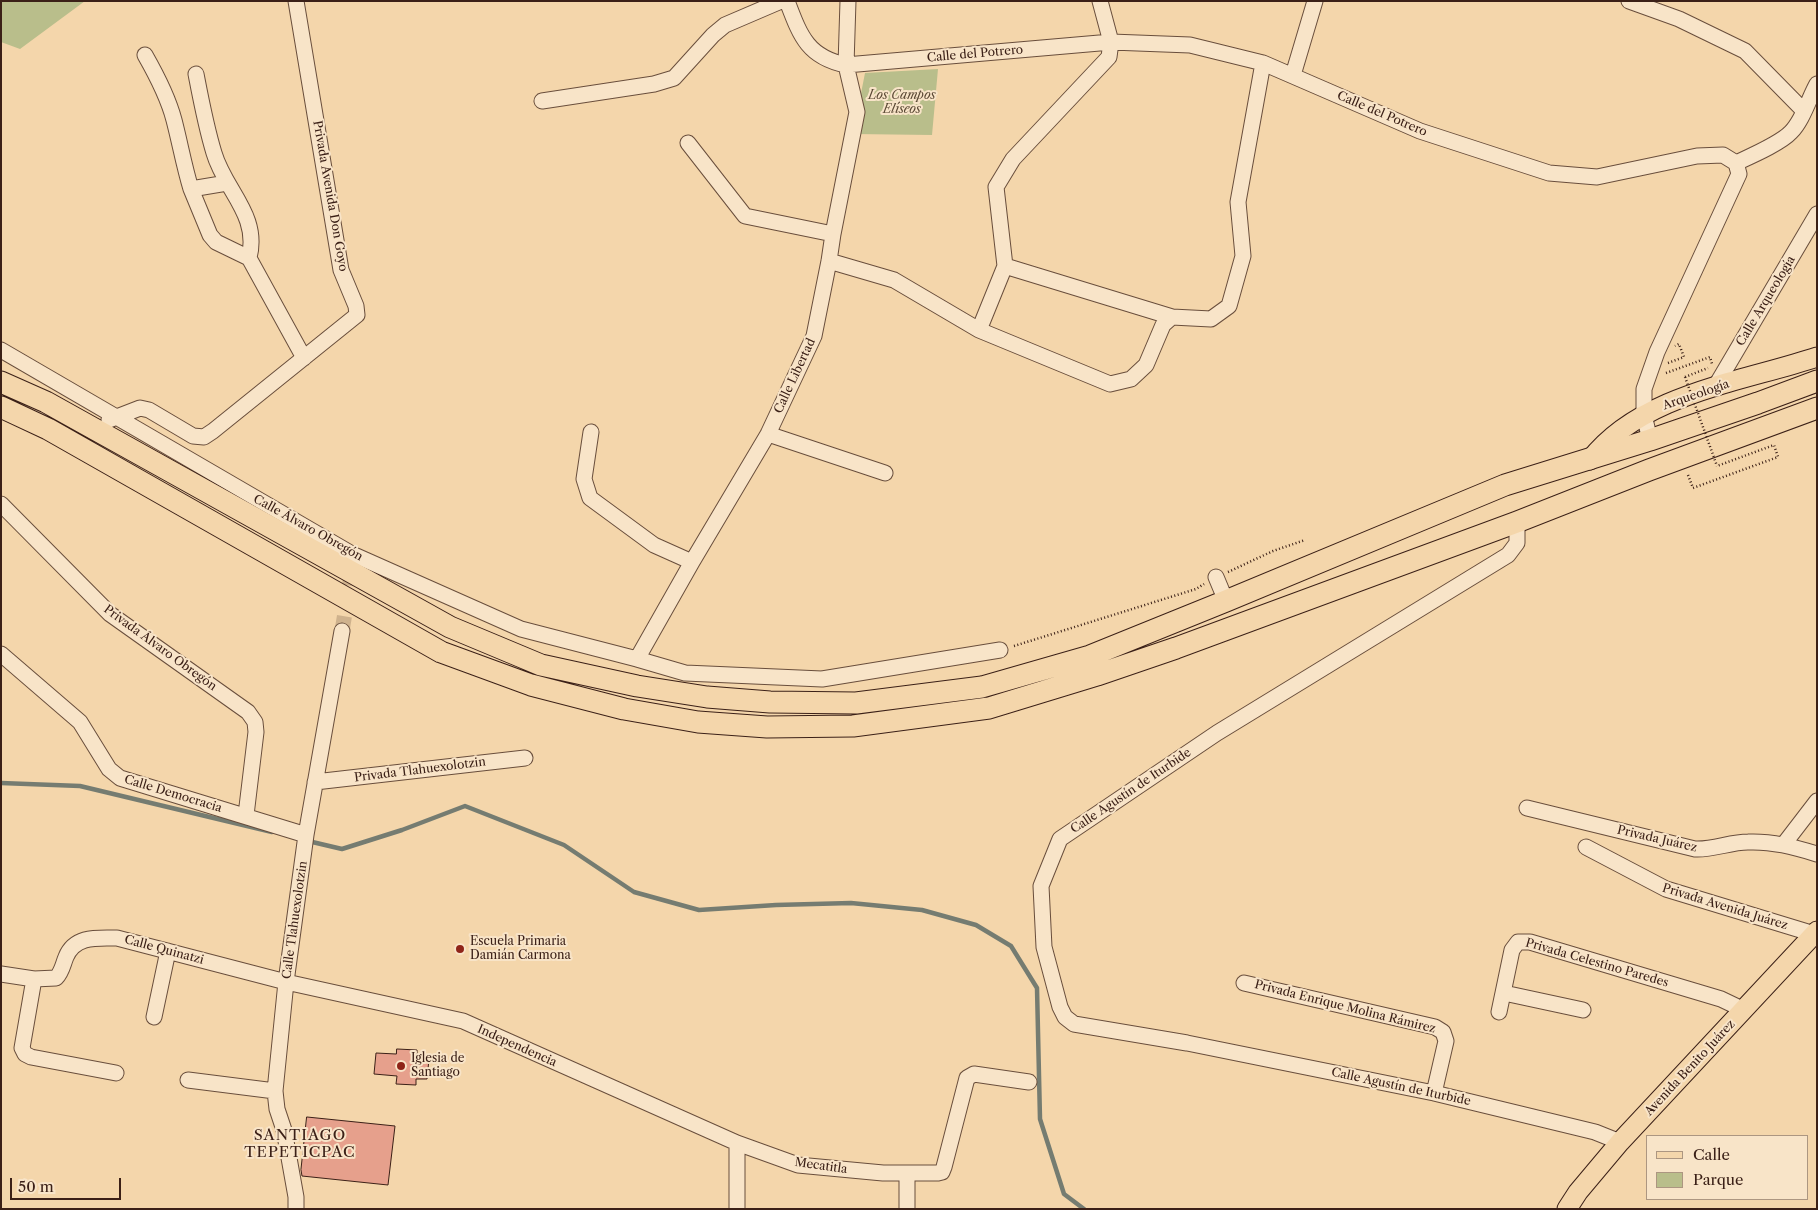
<!DOCTYPE html>
<html>
<head>
<meta charset="utf-8">
<style>
  body { margin:0 }
  #map { position:relative; width:1818px; height:1210px; overflow:hidden; background:#f4d6ab; font-family:"Libre Caslon Text",serif }
  canvas { display:block }
  .frame { position:absolute; inset:0; border:2px solid #3b2017; pointer-events:none }
  .legend { position:absolute; left:1646px; top:1135px; width:162px; height:65px; box-sizing:border-box; background:#f8e4c8; border:1px solid #ac9681; margin:0; padding:6px 9px; list-style:none; font-size:15px; color:#3b2017 }
  .legend li { display:flex; align-items:center; gap:10px; height:25px }
  .legend b { width:25px; border:1px solid #ac9681 }
  .scale { position:absolute; left:10px; top:1178px; width:111px; height:22px; box-sizing:border-box; border:2px solid #3b2017; border-top:0; padding-left:6px; font-size:15px; line-height:18px; white-space:nowrap; color:#3b2017; -webkit-text-stroke:4px #f8e4c8; paint-order:stroke }
</style>
</head>
<body>
<div id="map">
<canvas width="1818" height="1210"></canvas>
<div class="frame"></div>
<ul class="legend">
<li><b style="height:6px;background:#f4d6ab"></b>Calle</li>
<li><b style="height:14px;background:#b9be8b"></b>Parque</li>
</ul>
<div class="scale">50 m</div>
</div>
<script>
const ctx = document.querySelector('canvas').getContext('2d');
ctx.lineJoin = 'round';
function fill(path, color) { ctx.fillStyle = color; ctx.fill(path, 'evenodd'); }
function trace(path, color, width, dash) { ctx.strokeStyle = color; ctx.lineWidth = width; ctx.lineCap = dash ? 'butt' : 'round'; ctx.setLineDash(dash || []); ctx.stroke(path); }
function label(font, color, halo, rows, align = 'center') {
  ctx.font = font + ' "Libre Caslon Text",serif'; ctx.lineWidth = 4; ctx.setLineDash([]); ctx.textBaseline = 'middle'; ctx.strokeStyle = halo; ctx.fillStyle = color; for (const [text, x, y, turn = 0] of rows) {
    ctx.save(); ctx.translate(x, y); ctx.rotate((+turn || 0) * Math.PI / 180); ctx.textAlign = isNaN(turn) ? turn : align; if (halo) ctx.strokeText(text, 0, 0); ctx.fillText(text, 0, 0); ctx.restore();
  }
}
fill(new Path2D(`
  M1 1H85L20 49 1 42Z
  M938 69 932 135 853 134 865 73Z`), '#b9be8b');
trace(new Path2D(`
  M1 783 80 786 272 832
  M308 841 342 849 402 830 465 806 564 845 634 892 699 910 776 905 851 903 922 910 976 925 1011 946 1037 988 1040 1119 1064 1194 1084 1209`), '#757c71', 4.5);
const building = new Path2D(`
  M397 1049 417 1050V1058L429 1059 427 1079H416V1085L396 1084 397 1076 374 1074 376 1053 396 1054Z
  M307 1117 395 1126 388 1185 302 1176 301 1170Z`);
fill(building, '#e6a08c');
trace(building, '#3b2017', 1);
trace(new Path2D(`
  M342 631 353 564`), '#cfb28d', 15, [15, 8]);
const minor = new Path2D(`
  M787 1C800 35 807 57 846 65L1111 42 1190 45 1263 63 1420 131 1549 173 1597 177 1697 156 1723 155 1736 163 1739 174 1657 352 1644 389V415L1650 440
  M1629 1 1679 19 1745 51 1804 111
  M145 55C157 76 168 97 174 120 180 143 184 166 191 189L227 183
  M196 74C201 100 206 127 214 153 225 191 260 215 249 258L304 358
  M1293 75 1315 1
  M542 101 654 84 674 78 713 35 725 25 781 1
  M688 143 745 216 833 234
  M1736 163C1751 156 1781 143 1791 132 1803 120 1809 98 1817 84
  M191 189 210 235 216 242 249 258
  M829 261 894 280 979 330 1110 384 1131 379 1146 365 1163 325 1172 317 1211 319 1229 306 1243 256 1238 202 1263 63
  M1005 266 1172 317
  M979 330 1005 266 996 187 1013 159 1109 57 1111 42 1100 1
  M1 350 352 554 521 629 637 659 685 673 822 679 1000 650
  M1715 387 1817 214
  M109 420 140 408 149 410 193 436 204 437 213 431 357 315 356 306 341 270 296 1
  M591 432 584 479 590 498 654 545 692 562
  M768 434 885 473
  M1 504 110 614 248 712 255 722 256 732 246 815
  M1517 522V543L1508 555 1217 733 1060 839 1041 886 1044 947 1060 1007 1065 1017 1074 1024 1187 1043 1434 1093 1595 1132 1620 1142
  M1216 577 1226 601
  M1 654 80 722 109 769 120 778 306 835
  M637 659 692 562 768 434 814 336 829 261 833 234 857 112 846 65 848 1
  M315 782 525 758
  M1527 808 1695 849C1713 850 1730 842 1748 842 1772 841 1794 847 1817 854
  M1784 844 1817 801
  M1586 847 1666 889 1814 934
  M1 974 34 979 56 978C62 972 63 964 66 957 75 935 98 938 117 938L286 982 463 1021 737 1143 798 1165 883 1173H938L942 1172 944 1167 967 1078 974 1074 1029 1082
  M34 979 22 1048 25 1054 31 1057 116 1073
  M1244 983 1435 1027 1443 1032 1446 1041 1434 1093
  M1504 993 1583 1010
  M1499 1012 1512 950 1518 942H1530L1721 999 1744 1010
  M154 1017 168 951
  M188 1080 275 1091
  M907 1173V1209
  M296 1209V1197L284 1130 277 1109 275 1091 286 982 306 835 342 631
  M737 1209V1143`);
const major = new Path2D(`
  M1590 460C1641 394 1742 382 1817 357
  M1567 1209 1578 1192 1620 1142 1817 931`);
const highway = new Path2D(`
  M1 382 46 402 450 627 541 665 637 686 707 697 770 702 856 703 982 687 1090 656 1226 601 1505 485 1650 440 1758 403 1817 381
  M1 407 48 429 441 652 531 685 624 709 698 722 767 727 853 726 989 708 1097 675 1176 648 1517 522 1649 470 1817 408`);
trace(minor, '#694e3c', 17);
trace(major, '#3b2017', 21);
trace(highway, '#3b2017', 23);
trace(new Path2D(`
  M1668 363 1684 357 1679 344 1675 346
  M1666 373 1710 357 1712 364
  M1685 377 1708 368
  M1688 475 1693 488 1778 457 1774 445 1717 466
  M1228 572 1273 551 1305 540
  M1014 646 1196 589 1204 584`), '#3b2017', 2.5, [1, 2.5]);
trace(minor, '#f8e4c8', 15);
trace(major, '#f4d6ab', 19);
trace(highway, '#f4d6ab', 21);
trace(new Path2D(`
  M1685 377 1717 466`), '#3b2017', 2.5, [1, 2.5]);
for (const [x, y, r, color] of [
  [460,949,5,"#8f2418"],
  [401,1066,5,"#8f2418"]
]) { const dot = new Path2D(); dot.arc(x, y, r, 0, 2 * Math.PI); ctx.fillStyle = color; ctx.fill(dot); trace(dot, '#f8e4c8', 2); }
label('12px', '#3b2017', '#f8e4c8', [
  ["Calle del Potrero",975,54,-5],
  ["Calle del Potrero",1382,114,23],
  ["Privada Avenida Don Goyo",330,196,80],
  ["Calle Arqueología",1766,301,-59],
  ["Calle Libertad",795,376,-65],
  ["Arqueología",1696,395,-19],
  ["Calle Álvaro Obregón",308,528,29],
  ["Privada Álvaro Obregón",160,648,36],
  ["Privada Tlahuexolotzin",420,770,-7],
  ["Calle Agustín de Iturbide",1131,791,-34],
  ["Calle Democracia",173,794,17],
  ["Privada Juárez",1657,839,13],
  ["Privada Avenida Juárez",1725,907,17],
  ["Calle Tlahuexolotzin",295,920,-82],
  ["Calle Quinatzi",164,950,15],
  ["Privada Celestino Paredes",1597,963,16],
  ["Privada Enrique Molina Rámirez",1345,1007,14],
  ["Independencia",517,1046,24],
  ["Avenida Benito Juárez",1690,1068,-47],
  ["Calle Agustín de Iturbide",1401,1087,12],
  ["Mecatitla",821,1166,8]
]);
label('italic 12px', '#5a4834', '#f8e4c8', [
  ["Los Campos",902,96],
  ["Elíseos",902,110]
]);
label('12px', '#3b2017', '#f8e4c8', [
  ["Escuela Primaria",470,942],
  ["Damián Carmona",470,956],
  ["Iglesia de",411,1059],
  ["Santiago",411,1073]
], 'left');
ctx.letterSpacing = '1px';
label('15px', '#3b2017', '#f8e4c8', [
  ["SANTIAGO",300,1136],
  ["TEPETICPAC",300,1153]
]);
ctx.letterSpacing = '0px';
</script>
</body>
</html>
